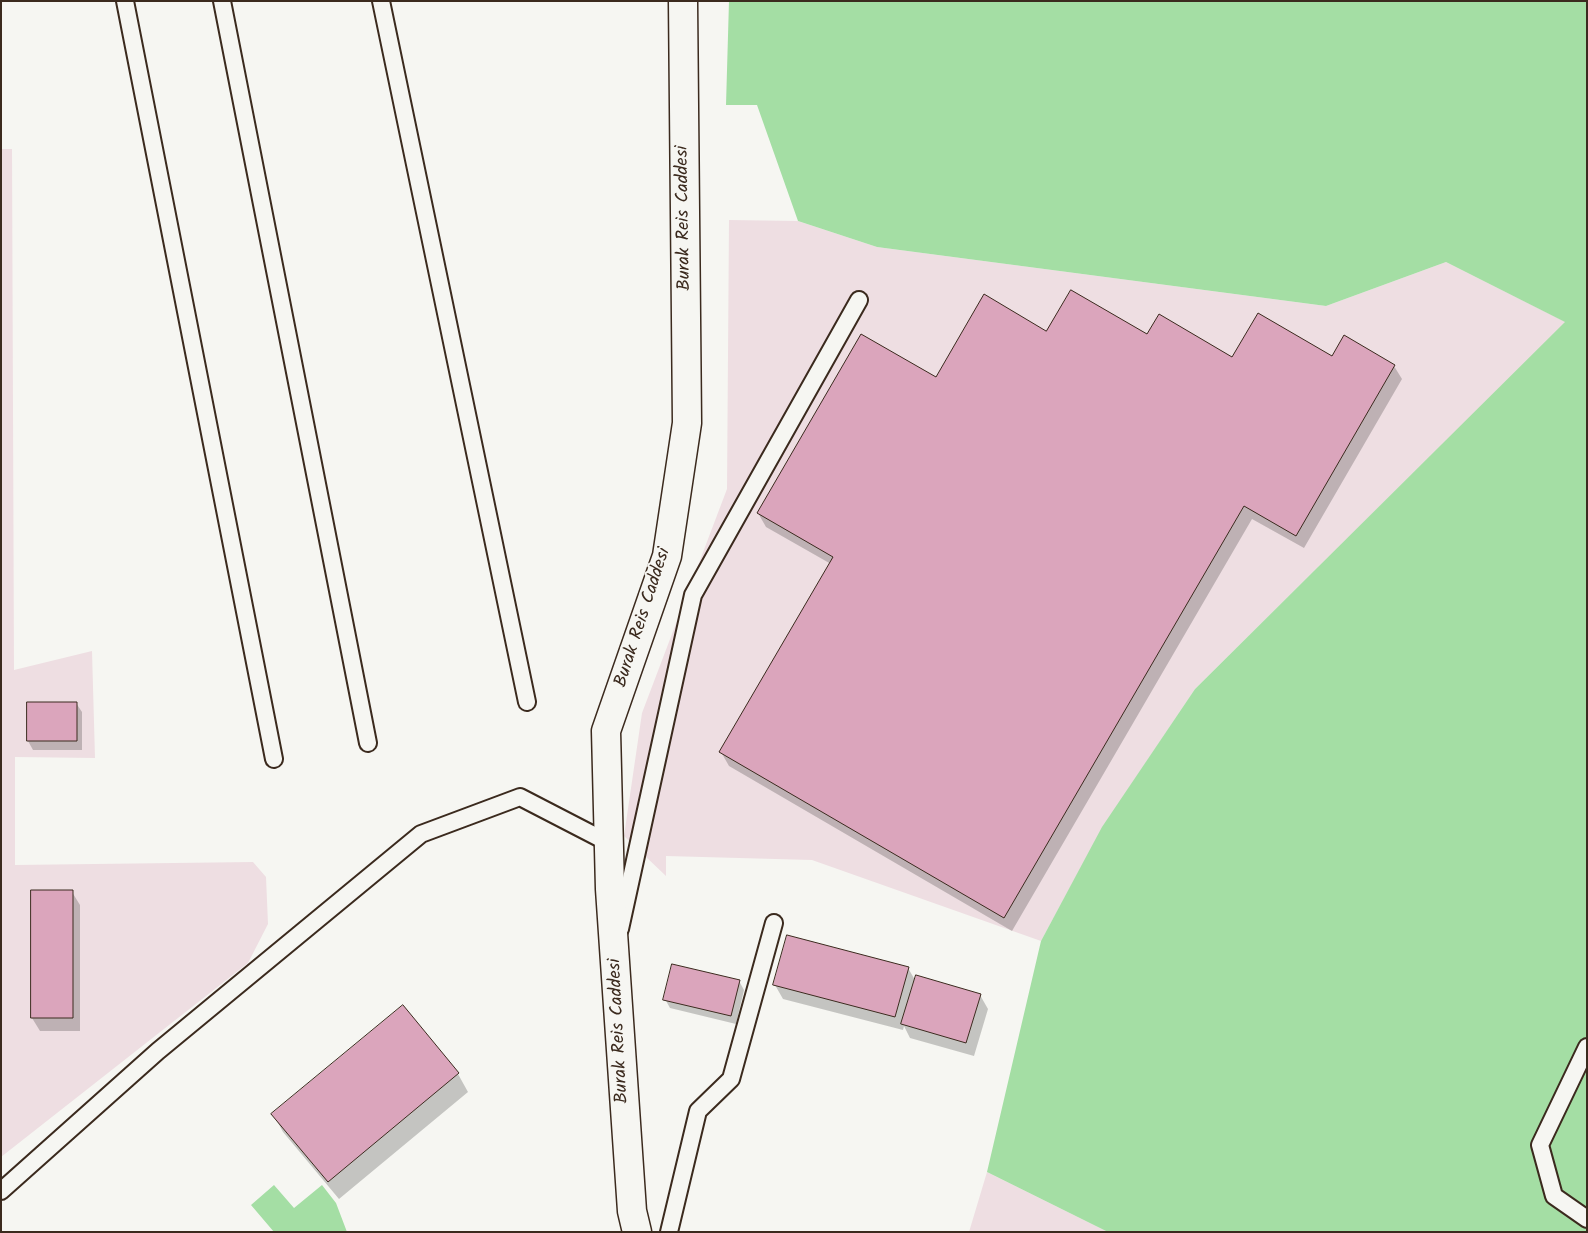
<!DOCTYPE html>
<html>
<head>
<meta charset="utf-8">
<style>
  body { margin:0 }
  #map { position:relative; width:1588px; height:1233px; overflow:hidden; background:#f6f6f2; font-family:Kalam,sans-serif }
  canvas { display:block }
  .frame { position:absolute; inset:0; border:2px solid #3b2a1e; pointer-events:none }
</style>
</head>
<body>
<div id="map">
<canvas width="1588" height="1233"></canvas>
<div class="frame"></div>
</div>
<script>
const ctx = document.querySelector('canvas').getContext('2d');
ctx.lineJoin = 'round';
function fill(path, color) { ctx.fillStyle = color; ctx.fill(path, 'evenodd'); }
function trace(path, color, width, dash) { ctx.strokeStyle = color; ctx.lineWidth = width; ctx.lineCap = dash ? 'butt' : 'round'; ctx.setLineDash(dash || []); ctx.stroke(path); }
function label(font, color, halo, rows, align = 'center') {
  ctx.font = font + ' Kalam,sans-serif'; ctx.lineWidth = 4; ctx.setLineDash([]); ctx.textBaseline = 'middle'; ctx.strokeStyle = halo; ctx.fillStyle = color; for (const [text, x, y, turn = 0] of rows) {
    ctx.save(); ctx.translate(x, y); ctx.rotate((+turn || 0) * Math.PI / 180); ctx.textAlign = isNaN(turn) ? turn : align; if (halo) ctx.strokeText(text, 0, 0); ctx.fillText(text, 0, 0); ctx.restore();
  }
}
fill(new Path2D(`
  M1 149H12L14 670 92 651 95 758 15 757V865L253 862 266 877 268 924 248 963 1 1157Z
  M729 220 798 221 877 247 1326 306 1446 262 1566 322 1195 689 1103 827 1041 941 812 860 666 856V876L624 836 642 713 727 489Z
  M987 1172 1108 1232H969Z`), '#eedee2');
fill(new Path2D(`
  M729 1H1587V1232H1108L987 1172 1041 941 1102 827 1195 689 1565 322 1446 262 1326 306 877 247 798 221 757 105H726Z
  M274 1185 294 1208 322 1185 336 1203 347 1232H274L251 1205Z`), '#a4dea4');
fill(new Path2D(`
  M1047 332 1148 335 1233 358H1332L1394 366 1402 379 1304 548 1252 519 1012 931 729 766 721 752 831 564 766 527 758 513 937 379Z
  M76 703 82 712V750H33L28 741Z
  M72 892 80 905V1031H40L32 1018Z
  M908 968 915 980 980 995 988 1009 974 1056 910 1038 904 1026 903 1030 783 999 775 985Z
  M739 981 744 990 736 1024 670 1008 665 999Z
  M458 1074 468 1092 339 1199 283 1132 273 1114Z`), '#0003');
const building = new Path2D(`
  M1071 290 1147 334 1159 314 1232 357 1258 313 1332 356 1344 335 1395 365 1296 536 1244 506 1004 918 719 752 833 557 757 513 861 334 936 377 984 294 1046 331Z
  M27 702H77V741H27Z
  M31 890H73V1018H31Z
  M787 935 909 967 895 1017 773 985Z
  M672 964 740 980 731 1016 663 1000Z
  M916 975 981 994 966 1043 901 1024Z
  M403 1005 459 1073 328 1182 271 1114Z`);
fill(building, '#dba5bc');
trace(building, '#3b2a1e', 1);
const lane = new Path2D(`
  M125 1 274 759
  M222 1 368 743
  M381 1 527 702
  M620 929 693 595 859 300
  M1587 1047 1540 1145 1554 1196 1587 1219
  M1 1191 158 1051 421 834 520 797 609 843
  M669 1232 698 1111 731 1079 774 923`);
const street = new Path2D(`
  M637 1232 632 1211 610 889 606 731 667 556 687 423 683 1`);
trace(lane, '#3b2a1e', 20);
trace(street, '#3b2a1e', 31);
trace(lane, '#f6f6f2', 16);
trace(street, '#f6f6f2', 28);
label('18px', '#3b2a1e', '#f6f6f2', [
  ["Burak Reis Caddesi",685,218,-91],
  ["Burak Reis Caddesi",644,618,-72],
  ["Burak Reis Caddesi",620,1031,-93]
]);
</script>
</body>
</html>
